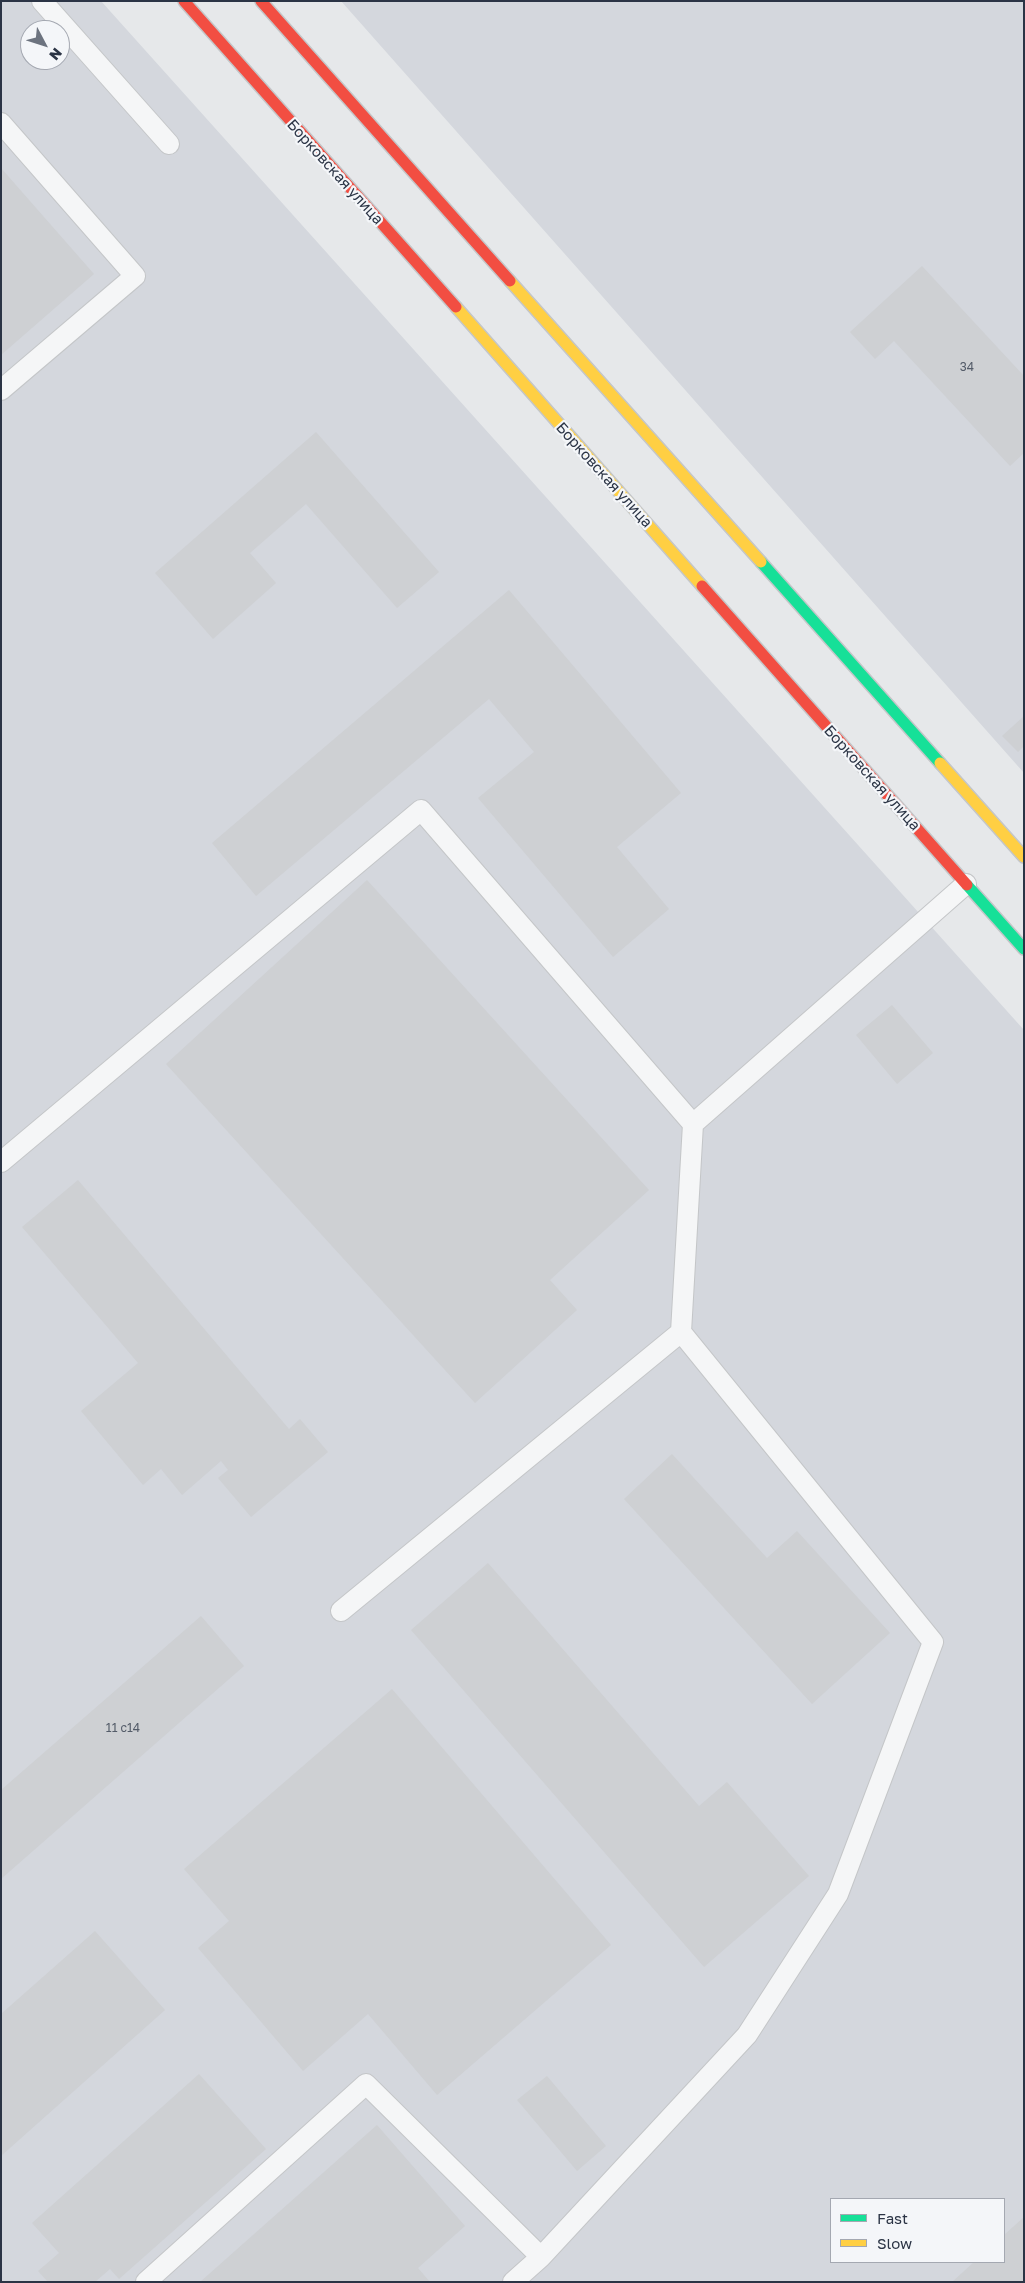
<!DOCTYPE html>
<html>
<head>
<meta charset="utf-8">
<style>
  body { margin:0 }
  #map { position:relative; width:1025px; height:2283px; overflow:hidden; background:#e6e8ea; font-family:"Golos Text",sans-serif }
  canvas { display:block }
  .frame { position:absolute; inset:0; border:2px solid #2b3445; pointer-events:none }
  .legend { position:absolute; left:830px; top:2198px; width:175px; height:65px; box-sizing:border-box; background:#f4f6f9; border:1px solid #a4a8b1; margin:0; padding:6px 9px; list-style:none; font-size:15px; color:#2b3445 }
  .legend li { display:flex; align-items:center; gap:10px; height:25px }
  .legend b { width:25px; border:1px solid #a4a8b1 }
  .north { position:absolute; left:20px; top:20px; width:50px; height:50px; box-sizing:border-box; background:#f4f6f9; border:1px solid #a4a8b1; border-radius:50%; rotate:130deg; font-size:14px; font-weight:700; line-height:20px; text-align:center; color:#2b3445 }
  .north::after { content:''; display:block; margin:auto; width:18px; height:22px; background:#6c737f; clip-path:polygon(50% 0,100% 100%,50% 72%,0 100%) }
</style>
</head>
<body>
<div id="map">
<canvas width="1025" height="2283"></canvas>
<div class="frame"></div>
<ul class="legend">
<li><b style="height:6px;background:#16e098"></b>Fast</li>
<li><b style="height:6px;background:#ffcf43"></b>Slow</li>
</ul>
<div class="north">N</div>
</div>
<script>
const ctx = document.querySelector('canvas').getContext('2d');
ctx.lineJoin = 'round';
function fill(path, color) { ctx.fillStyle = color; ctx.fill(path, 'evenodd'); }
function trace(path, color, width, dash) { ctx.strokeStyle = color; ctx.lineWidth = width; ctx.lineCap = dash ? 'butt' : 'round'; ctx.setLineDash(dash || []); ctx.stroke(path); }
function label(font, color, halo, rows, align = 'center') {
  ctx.font = font + ' "Golos Text",sans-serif'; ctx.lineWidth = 4.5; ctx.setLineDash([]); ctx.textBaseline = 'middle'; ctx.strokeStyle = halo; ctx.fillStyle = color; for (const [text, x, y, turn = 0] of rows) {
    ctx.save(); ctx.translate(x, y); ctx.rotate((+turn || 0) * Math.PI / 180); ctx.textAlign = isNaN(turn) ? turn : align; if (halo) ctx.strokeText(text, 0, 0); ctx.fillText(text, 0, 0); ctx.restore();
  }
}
fill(new Path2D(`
  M1 1H101L1024 1030V2282H1ZM30 30H60V60H30ZM831 2199H1004V2262H831Z
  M341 1H1024V773Z`), '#d4d7dd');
fill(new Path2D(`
  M1 168 94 274 1 355Z
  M922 266 1024 376V453L1010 466 894 341 875 359 850 332Z
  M316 432 439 572 397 608 306 504 250 553 276 583 213 639 155 573Z
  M509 590 681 793 617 847 669 909 613 957 478 798 534 752 489 699 256 896 212 843Z
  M1024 716V746L1018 752 1002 736Z
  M367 880 649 1190 550 1280 577 1310 475 1403 166 1064Z
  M892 1005 933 1053 897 1084 856 1035Z
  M78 1180 289 1429 300 1419 328 1452 251 1517 218 1478 228 1470 221 1461 182 1495 161 1469 143 1485 81 1411 138 1363 22 1227Z
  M672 1454 767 1558 797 1531 890 1633 812 1704 624 1499Z
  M488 1563 699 1806 727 1782 809 1876 704 1967 411 1630Z
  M201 1616 244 1666 1 1879V1790Z
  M392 1689 611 1945 437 2095 368 2014 303 2071 198 1948 229 1921 184 1869Z
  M95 1931 165 2010 1 2156V2014Z
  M199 2074 266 2149 119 2279 110 2269 95 2282H48L38 2271 59 2253 32 2223Z
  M547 2076 606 2146 577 2171 517 2100Z
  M377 2125 465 2226 418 2268 430 2282H200Z
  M1024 2217V2282H952L974 2262H1004V2235Z`), '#ced0d3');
const lane = new Path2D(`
  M42 1 169 144
  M1 123 135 276 1 390
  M693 1124 966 884
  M1 1162 421 810 693 1124 681 1332 933 1642 838 1894 747 2035 541 2257 513 2282
  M341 1611 681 1332
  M146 2282 366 2084 541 2257`);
const fast = new Path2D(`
  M761 562 940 763
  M967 885 1024 949`);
const slow = new Path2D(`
  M510 281 761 562
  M456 307 702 586
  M940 763 1024 857`);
const jam = new Path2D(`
  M184 1 456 307
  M261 1 510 281
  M702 586 967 885`);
trace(lane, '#c4c6c8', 22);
trace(fast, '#c4c6c8', 14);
trace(slow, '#c4c6c8', 14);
trace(jam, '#c4c6c8', 14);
trace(lane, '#f5f6f7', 20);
trace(fast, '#16e098', 11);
trace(slow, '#ffcf43', 11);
trace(jam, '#f24e42', 11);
label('12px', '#545c69', null, [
  ["34",967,367],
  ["11 с14",123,1728]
]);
label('15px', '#2b3445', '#f4f6f9', [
  ["Борковская улица",335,172,48],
  ["Борковская улица",604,475,48],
  ["Борковская улица",872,778,48]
]);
</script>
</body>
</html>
